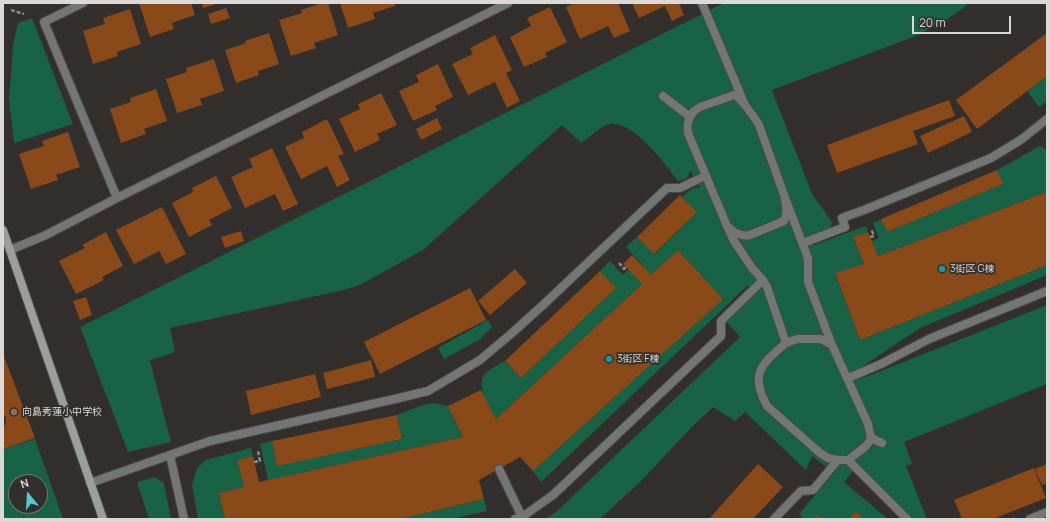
<!DOCTYPE html>
<html>
<head>
<meta charset="utf-8">
<style>
  body { margin:0 }
  #map { position:relative; width:1050px; height:522px; overflow:hidden; background:#322f2c; font-family:Manrope,sans-serif }
  canvas { display:block }
  .frame { position:absolute; inset:0; border:4px solid #dbd9d8; pointer-events:none }
  .north { position:absolute; left:8px; top:474px; width:40px; height:40px; box-sizing:border-box; background:#322f2c; border:1px solid #767371; border-radius:50%; rotate:342deg; font-size:11px; font-weight:700; line-height:16px; text-align:center; color:#dbd9d8 }
  .north::after { content:''; display:block; margin:auto; width:14px; height:18px; background:#52cdcf; clip-path:polygon(50% 0,100% 100%,50% 72%,0 100%) }
  .scale { position:absolute; left:912px; top:16px; width:99px; height:18px; box-sizing:border-box; border:2px solid #dbd9d8; border-top:0; padding-left:5px; font-size:12px; line-height:14px; white-space:nowrap; color:#dbd9d8; -webkit-text-stroke:3px #322f2c; paint-order:stroke }
</style>
</head>
<body>
<div id="map">
<canvas width="1050" height="522"></canvas>
<div class="frame"></div>
<div class="north">N</div>
<div class="scale">20 m</div>
</div>
<script>
const ctx = document.querySelector('canvas').getContext('2d');
ctx.lineJoin = 'round';
function fill(path, color) { ctx.fillStyle = color; ctx.fill(path, 'evenodd'); }
function trace(path, color, width, dash) { ctx.strokeStyle = color; ctx.lineWidth = width; ctx.lineCap = dash ? 'butt' : 'round'; ctx.setLineDash(dash || []); ctx.stroke(path); }
function label(font, color, halo, rows, align = 'center') {
  ctx.font = font + ' Manrope,"Noto Sans JP",sans-serif'; ctx.lineWidth = 3.5; ctx.setLineDash([]); ctx.textBaseline = 'middle'; ctx.strokeStyle = halo; ctx.fillStyle = color; for (const [text, x, y, turn = 0] of rows) {
    ctx.save(); ctx.translate(x, y); ctx.rotate((+turn || 0) * Math.PI / 180); ctx.textAlign = isNaN(turn) ? turn : align; if (halo) ctx.strokeText(text, 0, 0); ctx.fillText(text, 0, 0); ctx.restore();
  }
}
fill(new Path2D(`
  M724 3H969C952 18 934 27 913 37L772 90 812 194 832 222 830 229 811 235 814 245 866 226 868 232 853 238 864 264 835 274 860 340 1047 265V275L920 328 860 368 863 378 1047 305V384L904 442 912 464 906 466 927 519H912L857 466 844 482 888 519H864L856 511 849 519H821L817 515 812 519H804L799 514 834 473 812 456 806 470 745 412 735 421 713 407 691 428 640 482 600 519H545L556 512 740 337 726 321 758 290 747 286 541 482 533 471 722 299 678 250 651 275 626 247 637 237 655 254 697 212 682 197C688 192 693 186 700 188L690 170C688 178 687 180 678 181 666 165 630 115 606 125 599 128 588 138 581 143L562 125 423 250 362 284 344 290 170 328 175 351 172 353 151 360 150 361 171 442 128 452 80 327Z
  M32 18 73 124 14 143 9 99 13 45 18 23Z
  M1047 76V101L1039 107 1027 91Z
  M1040 146 1047 150V192L878 256 872 241 879 238 873 223 881 219 887 232 1002 184 997 170Z
  M610 261 623 275 629 269 642 284 496 419C490 407 476 387 484 375 488 370 499 364 505 361L521 378 616 288 600 271Z
  M488 320 492 327 479 340 444 359 438 348Z
  M434 403 448 406 463 437 268 480 260 444 272 441 277 465 402 439 397 415 426 404Z
  M35 439 63 519H3V449ZM16 482H40V506H16Z
  M251 448 253 456 237 460 244 487 219 493 225 519H198L192 485 197 468 205 460Z
  M155 477 164 483 171 519H149L137 482Z
  M484 499 487 511 451 519H400Z`), '#186345');
fill(new Path2D(`
  M139 3H191L195 15 172 23 174 29 150 37Z
  M202 3H219L203 8Z
  M322 3H328L338 35 314 43 316 48 291 56 279 20 302 13 301 10Z
  M340 3H395V6L373 13 375 19 348 28Z
  M575 3H618L630 31 614 38 608 26 580 39 566 7Z
  M632 3H679L684 15 672 21 665 6 639 18Z
  M550 7 567 42 545 53 547 57 524 67 510 37 531 26 527 18Z
  M226 8 230 18 211 24 208 14Z
  M130 9 141 44 117 52 118 56 93 64 83 31 105 24 103 18Z
  M269 33 279 64 258 71 259 75 236 83 225 50 246 43 245 41Z
  M1047 33V76L977 129 956 100Z
  M495 35 512 70 506 73 520 101 507 108 495 82 468 95 452 64 473 54 470 48Z
  M214 59 224 91 200 99 202 105 177 113 166 79 187 72 186 68Z
  M438 64 453 97 435 106 437 110 413 121 399 91 419 82 416 75Z
  M156 89 167 121 144 129 146 134 121 143 110 109 131 102 130 98Z
  M381 93 397 125 377 134 380 140 355 152 339 119 360 109 358 104Z
  M949 100 955 116 913 131 918 144 837 173 827 145Z
  M964 116 972 132 928 153 920 136Z
  M437 118 442 129 421 140 416 129Z
  M327 119 344 154 338 156 350 180 337 187 327 166 301 179 285 147 304 138 302 132Z
  M68 132 80 167 56 175 58 180 31 189 19 154 44 146 42 141Z
  M272 148 298 204 283 211 275 194 245 208 231 177 253 167 249 159Z
  M997 170 1003 184 887 232 881 219Z
  M216 176 232 208 209 220 212 225 189 237 172 203 193 192 192 188Z
  M1047 192V265L860 340 835 273 864 264 853 237 868 232 878 256Z
  M680 195 697 212 654 254 637 237Z
  M162 207 186 254 166 264 159 251 134 264 116 230Z
  M241 231 244 241 225 248 221 237Z
  M106 232 123 266 102 277 104 280 76 294 59 261 85 248 82 245Z
  M678 250 723 299 533 471 520 457 479 480 484 499 400 519H225L219 493 244 487 237 460 253 456 259 482 463 437 448 406 481 390 496 419 642 284 623 264 632 255 651 275Z
  M515 269 527 283 490 315 478 301Z
  M600 271 616 288 521 378 505 361Z
  M470 288 486 320 380 374 364 342Z
  M86 297 92 315 80 320 73 301Z
  M3 354 35 438 3 449V427L5 425 6 420V417L3 414Z
  M371 360 375 377 327 389 323 373Z
  M315 374 321 397 251 415 246 391Z
  M397 415 402 439 277 466 272 441Z
  M758 464 783 487 753 519H709Z
  M1047 464V483L1042 485 1035 469Z
  M1034 468 1046 498 993 519H962L954 500Z
  M856 511 864 519H849Z
  M817 515 821 519H812Z`), '#8a4919');
const lane = new Path2D(`
  M702 3 745 105 756 120 759 125 784 195C786 204 788 213 784 221L750 235C741 237 733 232 727 226L688 133C686 123 690 112 700 107L734 95 737 96 745 105
  M663 96 690 117
  M727 226 734 241 752 268 763 280 767 287 786 343C762 364 749 373 767 406L820 453 828 458 838 460H848L865 447 870 441 871 438 868 424 832 345 808 282V258L784 195
  M803 243 845 227 842 218 864 210 991 158 1022 139 1047 119
  M786 343 797 339H821L832 345
  M848 378 881 364 929 339 1047 291
  M871 438 882 443
  M170 455 184 519
  M848 460 907 519
  M499 469 522 517
  M90 483 210 441 399 398 428 391 480 360 512 333 543 305 667 188H680L705 176
  M515 519 522 517 553 495 721 336V321L763 280
  M774 519 801 491 813 490 838 460
  M1030 519 1047 512`);
const street = new Path2D(`
  M83 3 44 22 117 198
  M10 250 46 235 117 198 508 3`);
const secondary = new Path2D(`
  M3 230 103 519`);
trace(lane, '#4d4a48', 10);
trace(street, '#4d4a48', 10);
trace(secondary, '#4d4a48', 10);
trace(new Path2D(`
  M11 10 24 14
  M870 237 874 236 871 229
  M619 263 624 269 626 267
  M254 462 260 461 258 451`), '#8c8a88', 2.5, [4, 2]);
trace(lane, '#747676', 8);
trace(street, '#747676', 8);
trace(secondary, '#9a9e9d', 8);
for (const [x, y, r, color] of [
  [942,269,4,"#0f9aa8"],
  [609,359,4,"#0f9aa8"],
  [14,412,4,"#8d6e63"]
]) { const dot = new Path2D(); dot.arc(x, y, r, 0, 2 * Math.PI); ctx.fillStyle = color; ctx.fill(dot); trace(dot, '#322f2c', 1.5); }
label('10px', '#dbd9d8', '#322f2c', [
  ["3街区 G棟",950,269],
  ["3街区 F棟",617,359],
  ["向島秀蓮小中学校",22,412]
], 'left');
</script>
</body>
</html>
